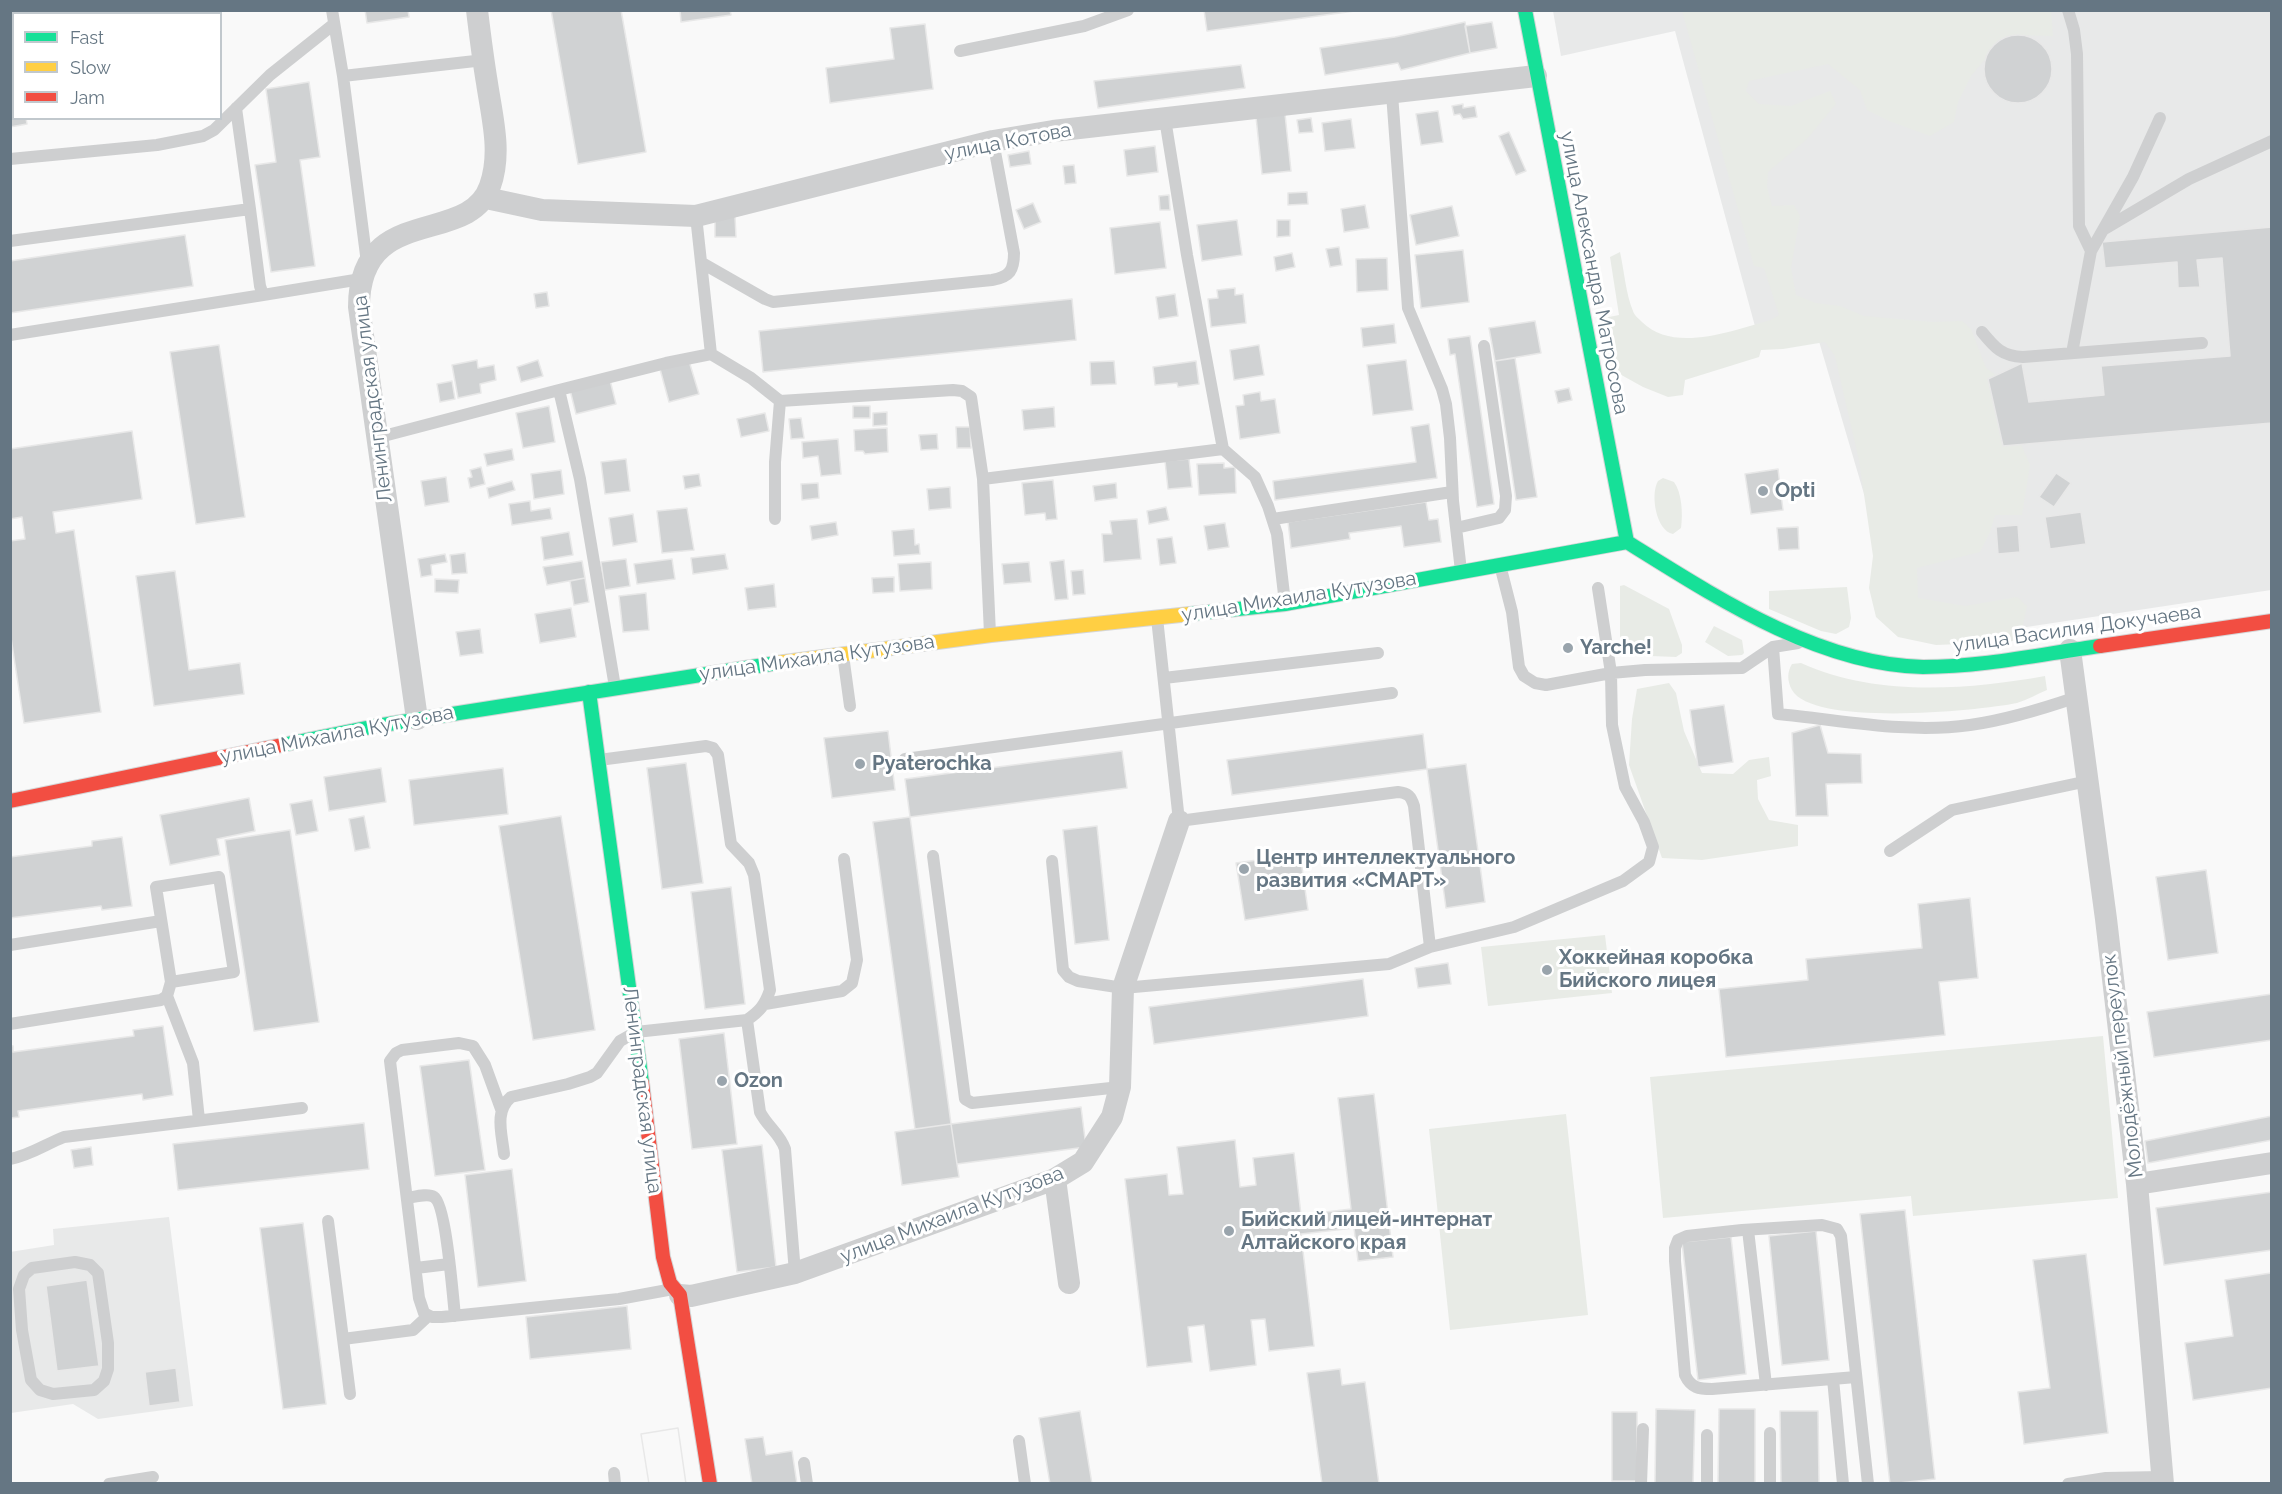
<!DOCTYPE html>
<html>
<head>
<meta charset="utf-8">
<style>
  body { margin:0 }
  #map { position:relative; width:2282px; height:1494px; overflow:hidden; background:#f9f9f9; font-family:Raleway,sans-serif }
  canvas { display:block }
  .frame { position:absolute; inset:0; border:12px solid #657683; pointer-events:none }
  .legend { position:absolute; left:12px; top:12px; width:210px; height:108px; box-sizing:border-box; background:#fff; border:2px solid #c1c8cd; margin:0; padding:8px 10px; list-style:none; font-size:18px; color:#657683 }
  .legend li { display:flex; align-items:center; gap:12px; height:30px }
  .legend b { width:30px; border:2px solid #c1c8cd }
</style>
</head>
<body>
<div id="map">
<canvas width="2282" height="1494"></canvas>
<div class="frame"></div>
<ul class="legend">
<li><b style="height:8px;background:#16e098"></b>Fast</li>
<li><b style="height:8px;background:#ffcf43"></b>Slow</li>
<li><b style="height:8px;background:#f24e42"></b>Jam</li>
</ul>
</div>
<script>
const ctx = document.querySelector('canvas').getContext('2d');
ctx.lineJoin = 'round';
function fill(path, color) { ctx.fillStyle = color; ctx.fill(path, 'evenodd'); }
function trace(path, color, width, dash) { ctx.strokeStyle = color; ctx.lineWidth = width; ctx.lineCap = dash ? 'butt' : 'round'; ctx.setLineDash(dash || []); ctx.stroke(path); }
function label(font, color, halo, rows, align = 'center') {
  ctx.font = font + ' Raleway,sans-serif'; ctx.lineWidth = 6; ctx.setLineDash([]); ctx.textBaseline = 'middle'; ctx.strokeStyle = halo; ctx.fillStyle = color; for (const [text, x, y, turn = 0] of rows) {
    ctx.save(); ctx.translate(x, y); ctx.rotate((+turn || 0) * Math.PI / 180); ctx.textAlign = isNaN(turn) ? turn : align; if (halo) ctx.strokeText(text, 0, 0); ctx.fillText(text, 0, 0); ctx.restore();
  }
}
fill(new Path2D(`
  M1553 11H2271V590L1967 636 1905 633 1813 321 1756 330 1675 31 1561 56Z
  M169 1217 193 1406 98 1419 73 1404 11 1413 10 1252 54 1245 53 1229Z`), '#e8e9e9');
fill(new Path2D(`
  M1682 11H2051L2053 36 2013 35 2000 41 1971 76 1958 102 1954 122 1930 136 1889 121 1867 110 1860 90 1828 64 1749 81 1746 91 1759 104 1791 106 1830 91 1836 104 1807 139 1768 172 1767 187 1772 206 1794 205 1800 216 1791 268 1796 295 1816 303 1840 306 1864 316 1933 322 1962 321 1971 329 1986 368 2004 381 2010 418 2030 465 2022 515H1995L1990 532 1980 552 1917 568 1918 598 1965 606 2017 597 2027 606 2020 639 2008 642 1936 645 1898 637 1876 617 1869 588 1873 556 1859 460 1835 356 1825 342 1783 349 1761 350 1759 357 1685 380 1683 395 1668 397 1643 387 1616 372 1608 346 1604 318 1619 315 1610 257 1620 252C1624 270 1626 295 1633 311 1634 315 1639 319 1642 322 1674 354 1733 330 1771 320L1779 315 1764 268 1754 266Z
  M1663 478 1674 482C1682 493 1683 514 1681 528L1673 534C1656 531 1650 494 1658 481Z
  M1624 585 1669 609 1682 645V653L1676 657 1626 655 1620 650V586Z
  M1847 587 1851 618 1849 627 1836 634 1821 631 1769 609V591Z
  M1714 626 1742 640 1744 653 1742 655 1728 656 1705 642Z
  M1801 663C1876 697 1966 690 2045 676L2047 690C2037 694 2027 700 2017 703 1978 711 1813 727 1792 690 1787 681 1787 672 1792 664Z
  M1669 683 1676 693 1684 731 1702 773 1733 774 1749 760 1769 757 1771 776 1757 780 1758 799 1769 820 1798 825V846L1702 860 1662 858 1629 765 1632 719 1637 689Z
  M1605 935 1612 993 1488 1006 1481 947Z
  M2103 1036 2118 1198 1913 1216 1911 1196 1663 1218 1650 1077Z
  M1566 1114 1588 1315 1450 1330 1429 1129Z`), '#e8ebe6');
const building = new Path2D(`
  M90 10H136V14H90Z
  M365 10H408L409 17 367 23Z
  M551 10H621L646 152 578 164Z
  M680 10H730L731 15 681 22Z
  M1204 10H1362L1207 31Z
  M1465 22 1470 53 1401 70 1398 63 1325 75 1320 48 1395 37Z
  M1492 22 1497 48 1470 53 1465 26Z
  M925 24 933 89 830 103 826 68 894 59 890 28Z
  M1984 69a34 34 0 1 1 68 0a34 34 0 1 1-68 0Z
  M14 65V118H26L27 124 10 127V66Z
  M1241 65 1245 88 1098 108 1094 81Z
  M309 82 320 157 300 160 315 266 271 272 255 165 276 162 266 89Z
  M1463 104V108L1475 106 1477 117 1463 119 1460 114 1454 115 1452 106Z
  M1438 111 1443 142 1421 145 1416 114Z
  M1285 114 1291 171 1262 174 1256 117Z
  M1311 118 1313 132 1299 133 1297 120Z
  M1351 119 1355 148 1325 151 1322 123Z
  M1509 132 1526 171 1516 175 1499 136Z
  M1155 146 1158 172 1127 176 1124 150Z
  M1029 151 1031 164 1010 167 1008 155Z
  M1074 165 1076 183 1065 184 1063 166Z
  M1307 192 1308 204 1288 205V193Z
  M1169 195 1170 210H1160L1159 196Z
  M1033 203 1041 222 1024 229 1016 210Z
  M1365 205 1369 228 1344 232 1341 209Z
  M1452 206 1459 236 1416 245 1410 215Z
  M715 216H735L736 237H715Z
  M1237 220 1242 255 1202 261 1197 225Z
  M1277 220H1290V236L1277 237Z
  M1160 222 1166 268 1115 274 1110 228Z
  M2272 227V423L2003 446 1988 379 2022 363 2029 402 2104 395 2101 366 2230 356 2222 258 2197 260 2200 287 2178 288 2177 262 2105 268 2102 242Z
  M185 235 193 286 10 313V261Z
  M1339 247 1342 265 1330 267 1326 249Z
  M1463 250 1469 302 1421 308 1415 255Z
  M1292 253 1295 267 1276 271 1274 257Z
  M1387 258 1388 290 1357 292 1356 259Z
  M1235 288V295L1243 294 1246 323 1211 327 1208 299 1218 298 1217 290Z
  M547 292 549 306 536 308 534 294Z
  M1175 294 1178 316 1159 319 1156 297Z
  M1072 299 1076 340 763 372 759 331Z
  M1535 321 1541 353 1495 361 1489 328Z
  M1394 324 1396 343 1363 347 1361 328Z
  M1470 336 1494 504 1477 507 1455 354 1450 355 1448 339Z
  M219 345 245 517 196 524 170 352Z
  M1259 345 1264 375 1234 380 1230 350Z
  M1515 358 1537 497 1516 500 1495 361Z
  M477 360 478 368 494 365 496 380 480 384 481 393 458 398 452 365Z
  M538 360 543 376 521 382 517 367Z
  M1406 360 1413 410 1373 415 1367 365Z
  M689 361 699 394 669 402 660 369Z
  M1114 361 1116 384 1091 385 1090 362Z
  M1196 361 1199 384 1178 387 1177 383 1155 385 1153 367Z
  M610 380 616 404 576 414 570 390Z
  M452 381 455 399 440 402 437 384Z
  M1569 388 1572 400 1558 403 1555 391Z
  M1260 392 1261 401 1275 399 1280 433 1240 439 1236 406 1244 405 1243 395Z
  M549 406 555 442 523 448 516 413Z
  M853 406H870V418H853Z
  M1054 407 1055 427 1024 430 1022 410Z
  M887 412V425L873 426V413Z
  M765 413 769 431 741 437 737 419Z
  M801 418 804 438 791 439 789 419Z
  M1429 424 1437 478 1275 500 1273 481 1416 462 1411 427Z
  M956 427H970L971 448H957Z
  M887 428 888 452 865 454 863 451H855L854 430Z
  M132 431 142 499 53 512 56 533 74 530 101 712 24 723 10 631V541L25 539 22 517 10 519V449Z
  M937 434 938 449 921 450 919 435Z
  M838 439 841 474 821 476 818 456 803 458 802 442Z
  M512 449 514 460 487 466 484 454Z
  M626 459 630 491 605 494 601 462Z
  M1189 459 1192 487 1168 489 1165 461Z
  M1224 463V468L1235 467 1236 493 1199 495 1197 464Z
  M481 467 485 484 470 488 468 478 472 477 470 470Z
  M1778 469 1783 510 1751 514 1745 474Z
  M561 470 564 494 534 499 531 474Z
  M2056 473 2071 483 2054 507 2039 497Z
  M699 474 701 486 685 489 683 476Z
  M446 477 449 502 425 506 421 481Z
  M1053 480 1057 519 1046 520 1045 513 1025 515 1022 483Z
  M512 481 515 490 489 498 487 488Z
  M818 483 819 498 802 500 801 484Z
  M1116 483 1117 498 1095 501 1093 486Z
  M950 487 951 508 929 510 927 489Z
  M530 501 531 511 550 508 552 519 512 525 509 504Z
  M1426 502 1429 520 1438 519 1441 542 1404 547 1401 526 1349 533 1350 539 1291 548 1288 522Z
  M1166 507 1169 520 1149 524 1147 511Z
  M687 508 694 550 662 553 657 511Z
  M2081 512 2086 544 2050 549 2045 517Z
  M633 514 637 542 613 546 609 518Z
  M1137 519 1141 559 1104 562 1102 534H1112L1110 521Z
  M836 522 838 535 812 540 810 526Z
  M1225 523 1229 547 1208 550 1204 526Z
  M2018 525 2020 552 1998 554 1996 527Z
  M1798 527 1799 549 1779 550 1777 528Z
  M914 529 915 545 919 544 920 554 894 556 892 531Z
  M569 532 573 555 544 560 541 537Z
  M1172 537 1176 563 1160 565 1157 539Z
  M465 553 467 573 452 574 450 555Z
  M445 554 447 562 431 565 432 575 421 577 418 559Z
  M725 554 728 569 693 574 691 558Z
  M626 559 630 586 605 590 601 562Z
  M672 559 675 579 637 584 634 564Z
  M1064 560 1068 599 1055 600 1050 562Z
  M582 561 585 578 547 585 543 567Z
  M931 562 932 589 900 591 898 564Z
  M1029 562 1031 582 1004 584 1002 564Z
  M1083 570 1085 594 1073 595 1071 571Z
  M175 571 189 670 240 663 244 694 154 706 136 576Z
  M894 577V592L873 593 872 578Z
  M585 578 589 602 574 605 570 581Z
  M435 579 459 580 458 593 435 592Z
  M774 584 776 607 748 610 745 588Z
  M646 593 649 630 623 632 619 596Z
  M571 608 576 637 540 643 535 614Z
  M480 629 483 653 460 656 456 632Z
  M1724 705 1733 762 1698 767 1690 710Z
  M1820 725 1828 753 1861 754 1862 783 1826 784 1828 816H1796L1792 733Z
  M888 731 895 790 832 798 824 738Z
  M1423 734 1427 769 1232 795 1227 760Z
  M1122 751 1127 788 910 817 905 779Z
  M686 763 703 883 662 889 647 768Z
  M1466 764 1485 902 1446 908 1427 769Z
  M381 768 386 802 329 811 324 777Z
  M503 768 508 814 414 825 409 780Z
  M249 798 255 831 217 839 220 855 170 865 160 815Z
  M312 800 318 831 296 835 290 804Z
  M364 816 370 848 355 851 349 819Z
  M561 816 595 1030 533 1040 499 826Z
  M910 817 951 1124 915 1129 873 822Z
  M1097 826 1109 940 1075 944 1063 830Z
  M290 830 319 1022 254 1031 225 840Z
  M122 837 132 906 102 910 101 906 10 918V857L92 846V841Z
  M1300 854 1308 910 1245 920 1236 863Z
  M2206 870 2218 953 2168 960 2156 877Z
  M731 887 745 1004 705 1009 691 892Z
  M1970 898 1978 978 1939 982 1945 1035 1726 1057 1719 989 1808 980 1806 959 1922 948 1918 904Z
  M1448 963 1451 984 1418 988 1415 968Z
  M1363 979 1368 1016 1154 1044 1149 1007Z
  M2272 994V1040L2154 1057 2147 1012Z
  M163 1026 173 1095 143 1100 142 1094 18 1111 19 1117 10 1118V1046H13V1052L134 1036 133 1030Z
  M724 1033 737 1144 692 1149 679 1039Z
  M469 1060 485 1170 435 1176 420 1066Z
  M1374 1094 1393 1257 1358 1261 1354 1228 1301 1234 1314 1346 1269 1351 1265 1319 1251 1320 1256 1365 1210 1371 1204 1325 1188 1327 1192 1362 1147 1367 1125 1179 1167 1174 1169 1195 1183 1194 1177 1147 1235 1140 1240 1187 1256 1185 1253 1158 1294 1153 1301 1215 1351 1209 1338 1098Z
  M1081 1107 1086 1147 957 1164 951 1124Z
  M2272 1116V1140L2148 1163 2145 1141Z
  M364 1123 369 1169 178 1190 173 1144Z
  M951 1124 959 1177 902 1185 895 1132Z
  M762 1145 776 1267 737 1272 722 1150Z
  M91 1147 93 1165 74 1168 71 1150Z
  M512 1169 526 1281 478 1287 465 1175Z
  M2272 1192V1250L2164 1265 2156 1208Z
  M1905 1210 1935 1479 1890 1484 1860 1214Z
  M303 1223 326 1404 283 1409 260 1228Z
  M1816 1231 1829 1360 1782 1365 1769 1236Z
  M1731 1237 1746 1374 1698 1380 1682 1242Z
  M2086 1254 2108 1433 2024 1444 2018 1392 2050 1388 2033 1260Z
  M2271 1273 2272 1388 2193 1400 2185 1343 2233 1336 2225 1280Z
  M87 1280 99 1366 57 1371 46 1286Z
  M627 1306 631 1349 530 1359 526 1317Z
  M176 1368 180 1402 149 1406 145 1372Z
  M1340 1369 1342 1385 1365 1382 1379 1484H1322L1307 1373Z
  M1656 1409 1695 1410 1693 1484 1655 1483Z
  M1719 1409H1755V1484H1718Z
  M1080 1411 1092 1484H1050L1039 1418Z
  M1780 1411H1818L1819 1483H1781Z
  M1612 1412H1637V1481H1612Z
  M678 1428 686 1484H649L641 1434Z
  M678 1428 686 1484H649L641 1434Z
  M763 1437 766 1455 792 1451 797 1484H752L745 1439Z`);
fill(building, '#d0d2d3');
trace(building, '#e8e8e8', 1.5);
const fast = new Path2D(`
  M1525 10 1627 542
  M1627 542C1714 596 1818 665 1923 667 1983 667 2042 654 2100 646
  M1190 614 1285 604 1627 542
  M589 692 642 1083
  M282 745 376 726 777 663`);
const slow = new Path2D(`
  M777 663 991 635 1190 614`);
const jam = new Path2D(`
  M2100 646 2272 621
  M10 801 282 745
  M642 1083 663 1257 670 1283 680 1295 710 1484`);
trace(fast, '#d5d6d7', 16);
trace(slow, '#d5d6d7', 16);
trace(jam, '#d5d6d7', 16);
trace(new Path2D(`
  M332 10 343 76 484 60
  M2068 10 2074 30 2077 54 2079 226 2091 251
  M960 51 1084 26 1128 10
  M343 76 367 263
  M1392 94 1408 308 1442 389 1446 404 1450 438 1453 501 1461 571
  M236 108 250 209
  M1165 119 1187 255 1223 449 1255 477 1268 506 1277 534 1285 603
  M10 159 157 145 203 136 214 130 270 75 334 24
  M2106 228 2189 179 2272 141
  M10 241 250 209 260 286 263 295 361 279
  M702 263 765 299 773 302 992 280C1010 277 1014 270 1014 253L993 141
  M1982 332C1995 348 2002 356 2023 357L2202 343
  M10 335 263 295
  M2072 353 2091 251 2133 177 2160 118
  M711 354 751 378 780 401 953 390 962 391 971 397 983 479 990 634
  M559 390 666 363 711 354 696 216
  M376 438 559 390 580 479 615 687
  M983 479 1223 449
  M775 519V462L780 401
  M1273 519 1452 492
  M1456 528 1499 518 1505 510 1506 496 1484 346
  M1500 565 1512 612 1519 667 1524 676 1535 683 1546 685 1611 673 1598 588
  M1157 618 1179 821 1398 792C1408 793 1411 796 1414 806L1430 947
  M1773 647 1778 714C1842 720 1906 734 1970 725 2007 720 2042 709 2077 697
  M843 655 850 706
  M1164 678 1378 653
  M905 759 1392 693
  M1890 851 1952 810 2088 781
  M933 856 965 1099 972 1103 1120 1087
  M1052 861 1063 970 1069 977 1078 981 1123 988 1389 964 1430 947 1514 927 1623 881 1649 862 1653 847 1644 822 1625 787 1612 725 1611 673 1645 670 1742 668 1773 647 1798 643
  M10 945 161 921
  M167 996 193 1063 199 1120
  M765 1004 842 991 852 983 857 960 844 859
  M747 1020 760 1112C767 1126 780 1134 785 1149L795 1273
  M10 1024 161 1000 167 996 171 982 156 887 219 877 234 972 171 982
  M501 1109 485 1065 473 1046 459 1043 402 1050 396 1053 390 1061 419 1298 424 1313 432 1317H442L619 1299 673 1289
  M504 1154C502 1134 494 1111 511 1097L568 1084 590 1077 597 1073 620 1041 636 1032 747 1020C760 1011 765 1005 770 990L754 875 749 863 731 844 718 755 713 748 706 746 599 760
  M10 1159C29 1156 46 1144 64 1137L302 1108
  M407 1198C414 1197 428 1193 434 1197 446 1204 453 1298 455 1316
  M328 1221 350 1394
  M1748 1230 1766 1385
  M75 1262 90 1265 98 1273 108 1343V1369L104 1381 94 1390 53 1394 40 1390 31 1380 22 1330 19 1289 24 1275 32 1268Z
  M416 1268 449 1264
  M343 1339 413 1330 428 1316
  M1856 1377 1712 1389C1699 1389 1691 1388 1685 1375L1675 1261V1248L1678 1240 1687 1236 1742 1230 1822 1225 1837 1229 1841 1236 1868 1484
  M1833 1379 1843 1484
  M1019 1441 1025 1484
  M804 1463 807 1484
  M614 1473 615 1484
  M109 1484 153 1477
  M1641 1484 1643 1429
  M1707 1484V1435
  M1770 1484V1433
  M2068 1484 2106 1478 2162 1477`), '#cecfd0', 12);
trace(new Path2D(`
  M486 198 542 210 696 216 993 141 1053 131 1536 76
  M2070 650 2106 919 2137 1184 2163 1484
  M417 719 359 307C359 202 469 247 490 186 502 153 492 117 487 83 483 59 480 35 477 10
  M1055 1179 1069 1283
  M2137 1184 2272 1163
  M680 1295 691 1296 795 1273 1055 1179 1083 1162 1112 1117 1120 1087 1123 988 1179 821`), '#cecfd0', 22);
trace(fast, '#16e098', 14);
trace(slow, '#ffcf43', 14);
trace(jam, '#f24e42', 14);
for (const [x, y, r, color] of [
  [1763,491,6,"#99a4ac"],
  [1568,648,6,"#99a4ac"],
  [860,764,6,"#99a4ac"],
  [1244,869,6,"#99a4ac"],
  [1547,970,6,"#99a4ac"],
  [722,1081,6,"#99a4ac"],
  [1229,1231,6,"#99a4ac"]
]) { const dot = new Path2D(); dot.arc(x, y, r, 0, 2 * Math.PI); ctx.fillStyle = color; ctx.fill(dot); trace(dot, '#fff', 2); }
label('20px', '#657683', '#fff', [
  ["улица Котова",1008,142,-11],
  ["улица Александра Матросова",1594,273,79],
  ["Ленинградская улица",373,399,-97],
  ["улица Михаила Кутузова",1299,597,-9],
  ["улица Василия Докучаева",2077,629,-8],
  ["улица Михаила Кутузова",817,658,-8],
  ["улица Михаила Кутузова",337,735,-11],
  ["Молодёжный переулок",2123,1066,-97],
  ["Ленинградская улица",642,1090,83],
  ["улица Михаила Кутузова",952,1215,-21]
]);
label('bold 20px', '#657683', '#fff', [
  ["Opti",1775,491],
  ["Yarche!",1580,648],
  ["Pyaterochka",872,764],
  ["Центр интеллектуального",1256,858],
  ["развития «СМАРТ»",1256,881],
  ["Хоккейная коробка",1559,958],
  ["Бийского лицея",1559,981],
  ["Ozon",734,1081],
  ["Бийский лицей-интернат",1241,1220],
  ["Алтайского края",1241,1243]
], 'left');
</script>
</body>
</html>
